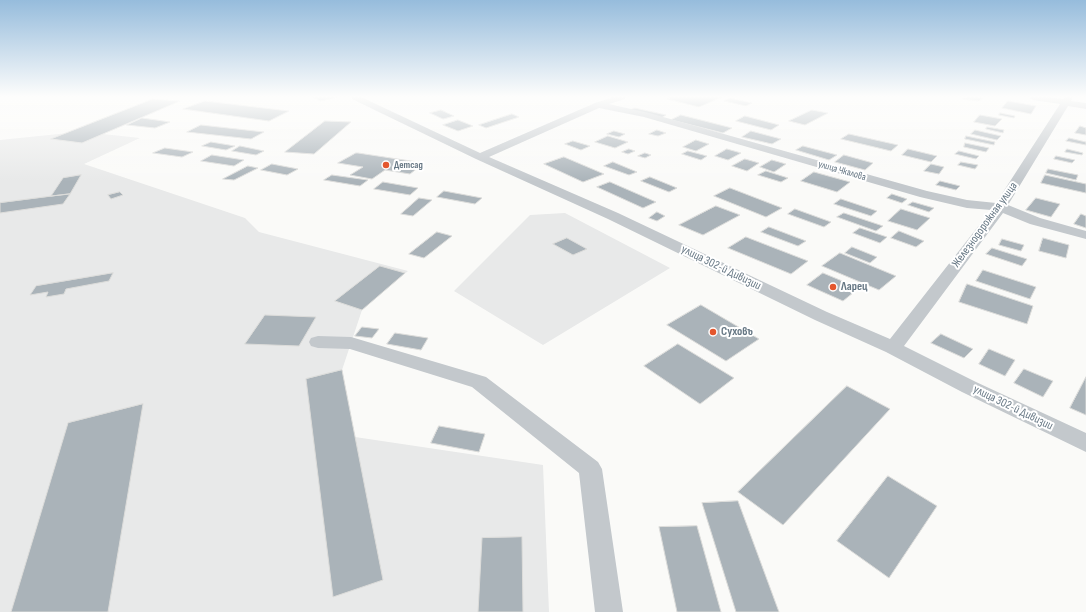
<!DOCTYPE html>
<html>
<head>
<meta charset="utf-8">
<style>
  body { margin:0 }
  canvas { display:block; background:#fafaf8 }
</style>
</head>
<body>
<canvas width="1086" height="612"></canvas>
<script>
const ctx = document.querySelector('canvas').getContext('2d');
ctx.lineJoin = 'round';
function fill(path, color) { ctx.fillStyle = color; ctx.fill(path, 'evenodd'); }
function trace(path, color, width, dash) { ctx.strokeStyle = color; ctx.lineWidth = width; ctx.lineCap = dash ? 'butt' : 'round'; ctx.setLineDash(dash || []); ctx.stroke(path); }
function label(font, color, halo, rows, align = 'center') {
  ctx.font = font + ' "Sofia Sans Condensed",sans-serif'; ctx.lineWidth = 4; ctx.setLineDash([]); ctx.textBaseline = 'middle'; ctx.strokeStyle = halo; ctx.fillStyle = color; for (const [text, x, y, turn = 0] of rows) {
    ctx.save(); ctx.translate(x, y); ctx.rotate((+turn || 0) * Math.PI / 180); ctx.textAlign = isNaN(turn) ? turn : align; if (halo) ctx.strokeText(text, 0, 0); ctx.fillText(text, 0, 0); ctx.restore();
  }
}
fill(new Path2D(`
  M68 133 52 139 82 143 103 134 140 138 84 164 245 218 259 232 408 271 362 310 342 370 355 437 543 465 549 612H0V140Z
  M565 213 670 268 543 345 454 291 530 215Z`), '#e8e9e9');
const building = new Path2D(`
  M313 97H338L321 101Z
  M673 97H722L699 107 667 99Z
  M966 97H976L983 98 979 101 963 99Z
  M730 98 752 103 746 106 724 101Z
  M153 99 180 101 82 143 51 139Z
  M205 101 289 111 269 121 183 109Z
  M1008 101 1036 106 1031 114 1002 108Z
  M635 108 666 115 661 118 630 110Z
  M441 110 454 116 443 119 430 113Z
  M812 110 828 113 805 125 789 121Z
  M1000 113 1015 116 1014 118 999 115Z
  M512 114 519 117 486 128 479 125Z
  M681 115 732 128 723 133 671 120Z
  M980 115 1002 119 995 126 974 122Z
  M745 116 779 125 771 130 736 121Z
  M142 118 170 122 155 128 127 125Z
  M458 120 473 126 458 131 443 125Z
  M325 121 351 122 314 154 285 152Z
  M201 125 264 132 251 139 187 132Z
  M1080 126 1086 128V135L1075 133Z
  M987 127 1004 130 1003 133 986 129Z
  M657 130 666 133 658 136 649 134Z
  M975 130 1001 136 997 140 971 134Z
  M614 131 625 134 619 137 607 134Z
  M751 131 781 139 772 144 742 137Z
  M849 134 898 145 891 151 841 139Z
  M608 136 628 142 615 148 595 142Z
  M966 136 995 142 994 145 965 139Z
  M1069 138 1086 142V145L1066 141Z
  M696 140 709 144 696 151 683 147Z
  M573 141 590 146 581 150 565 144Z
  M211 142 235 146 226 150 202 146Z
  M965 143 989 148 986 152 964 147Z
  M240 146 264 151 256 155 232 151Z
  M803 146 837 155 829 160 796 150Z
  M165 148 193 152 182 157 153 153Z
  M629 149 635 151 628 154 622 152Z
  M727 149 741 153 728 160 715 156Z
  M908 149 937 156 931 162 902 155Z
  M1067 149 1083 153 1082 155 1065 152Z
  M688 151 707 156 701 160 682 154Z
  M959 151 979 156 976 159 955 154Z
  M356 153H358L424 163 410 174 385 170 372 179 350 175 363 167 338 163Z
  M645 153 651 155 645 158 638 156Z
  M212 155 244 160 234 166 201 161Z
  M844 155 873 163 865 170 835 162Z
  M1056 156 1075 160 1072 163 1054 159Z
  M564 157 604 174 583 182 544 164Z
  M745 159 759 163 747 171 732 166Z
  M772 160 786 164 774 172 760 167Z
  M613 162 637 172 629 175 604 166Z
  M961 162 978 165 975 169 958 165Z
  M272 164 298 169 287 175 261 170Z
  M931 164 944 167 939 174 924 171Z
  M248 166 258 168 234 180 223 179Z
  M1048 169 1078 175 1076 180 1046 173Z
  M766 171 788 178 781 182 758 175Z
  M814 172 850 182 837 192 801 181Z
  M81 175 70 194 51 196 63 178Z
  M332 175 368 180 360 186 324 180Z
  M1045 175 1086 184V193L1041 183Z
  M650 177 677 188 669 192 641 181Z
  M940 181 960 186 956 190 936 185Z
  M383 182 418 188 410 195 374 189Z
  M610 182 656 202 643 208 597 187Z
  M730 188 782 208 766 217 714 196Z
  M444 191 482 198 475 204 437 197Z
  M120 192 123 195 111 199 108 195Z
  M70 194 63 204 0 213V203Z
  M892 194 907 199 902 203 887 198Z
  M419 198 432 200 413 216 401 214Z
  M1036 198 1060 204 1051 217 1026 210Z
  M841 199 877 211 871 216 834 204Z
  M913 202 934 208 929 212 908 205Z
  M716 206 740 215 703 235 679 225Z
  M795 209 831 222 824 227 788 214Z
  M901 209 930 218 917 230 888 221Z
  M657 212 665 216 657 221 649 218Z
  M844 213 883 226 876 231 837 217Z
  M1081 214 1086 216V228L1074 224Z
  M769 227 806 241 798 246 761 232Z
  M860 228 887 237 880 243 853 233Z
  M899 231 924 241 916 247 891 238Z
  M437 232 452 236 424 258 409 254Z
  M746 237 808 261 791 274 728 248Z
  M567 238 587 249 573 255 553 244Z
  M1043 238 1069 245 1066 258 1039 251Z
  M1002 239 1024 245 1021 251 999 245Z
  M852 247 877 257 870 263 845 253Z
  M992 248 1027 259 1022 266 986 254Z
  M840 253 896 276 879 290 822 266Z
  M380 266 405 273 362 310 335 301Z
  M983 270 1036 287 1030 299 976 281Z
  M113 273 109 281 66 289 64 294 46 297 48 292 30 295 36 286Z
  M823 273 859 288 843 301 807 285Z
  M967 284 1033 306 1027 324 959 302Z
  M701 305 759 339 726 361 667 325Z
  M265 315 316 317 299 346 245 344Z
  M362 327 379 329 372 338 355 336Z
  M395 333 428 338 421 350 387 344Z
  M941 334 973 349 964 358 931 343Z
  M678 344 734 378 700 404 644 366Z
  M989 349 1015 360 1005 376 979 364Z
  M1024 369 1053 381 1043 397 1014 383Z
  M342 370 383 580 333 597 306 379Z
  M1086 377V415L1070 408Z
  M847 386 890 409 783 525 738 492Z
  M143 404 108 612H11L68 423Z
  M439 426 485 434 479 452 431 443Z
  M888 476 937 506 889 578 837 541Z
  M738 501 779 612H736L702 503Z
  M697 526 721 612H677L659 527Z
  M522 537 523 612H478L482 538Z`);
fill(building, '#aab3b9');
trace(building, '#dcdcda', 1);
fill(new Path2D(`
  M351 97H361L480 153 595 103 614 97H626L625 99 609 104 649 113 927 191 967 200 996 203 1060 104 1033 100 1029 97H1047L1063 99 1065 97H1073L1071 101 1086 103V109L1068 106 1008 205 1040 218 1086 231V239L1030 224 1003 213 904 346 976 382 1086 433V452L962 392 886 352 815 320 608 219 476 159 352 99ZM599 108 644 117 920 197 967 208 991 210 890 339 827 312 618 213 489 157Z
  M318 336 351 337 486 377 598 462 602 469 623 612H595L579 473 472 387 350 349 318 348 311 346 309 342 311 338Z`), '#c3c8cc');
const sky = ctx.createLinearGradient(0, 0, 0, 182);
sky.addColorStop(0, '#96bcdc');
sky.addColorStop(0.53, '#fdfdfc');
sky.addColorStop(1, '#fdfdfc00');
ctx.fillStyle = sky;
ctx.fillRect(0, 0, 1086, 182);
for (const [x, y, r, color] of [
  [386,165,4,"#e4572e"],
  [833,287,4,"#e4572e"],
  [713,332,4,"#e4572e"]
]) { const dot = new Path2D(); dot.arc(x, y, r, 0, 2 * Math.PI); ctx.fillStyle = color; ctx.fill(dot); trace(dot, '#fff', 1.5); }
label('bold 10px', '#657683', '#fff', [
  ["Детсад",394,165]
], 'left');
label('10px', '#657683', '#fff', [
  ["улица Чкалова",842,171,16]
]);
label('12px', '#657683', '#fff', [
  ["Железнодорожная улица",985,225,-54],
  ["улица 302-й Дивизии",721,268,26],
  ["улица 302-й Дивизии",1013,408,26]
]);
label('bold 12px', '#657683', '#fff', [
  ["Ларец",841,287],
  ["Суховъ",721,332]
], 'left');
</script>
</body>
</html>
